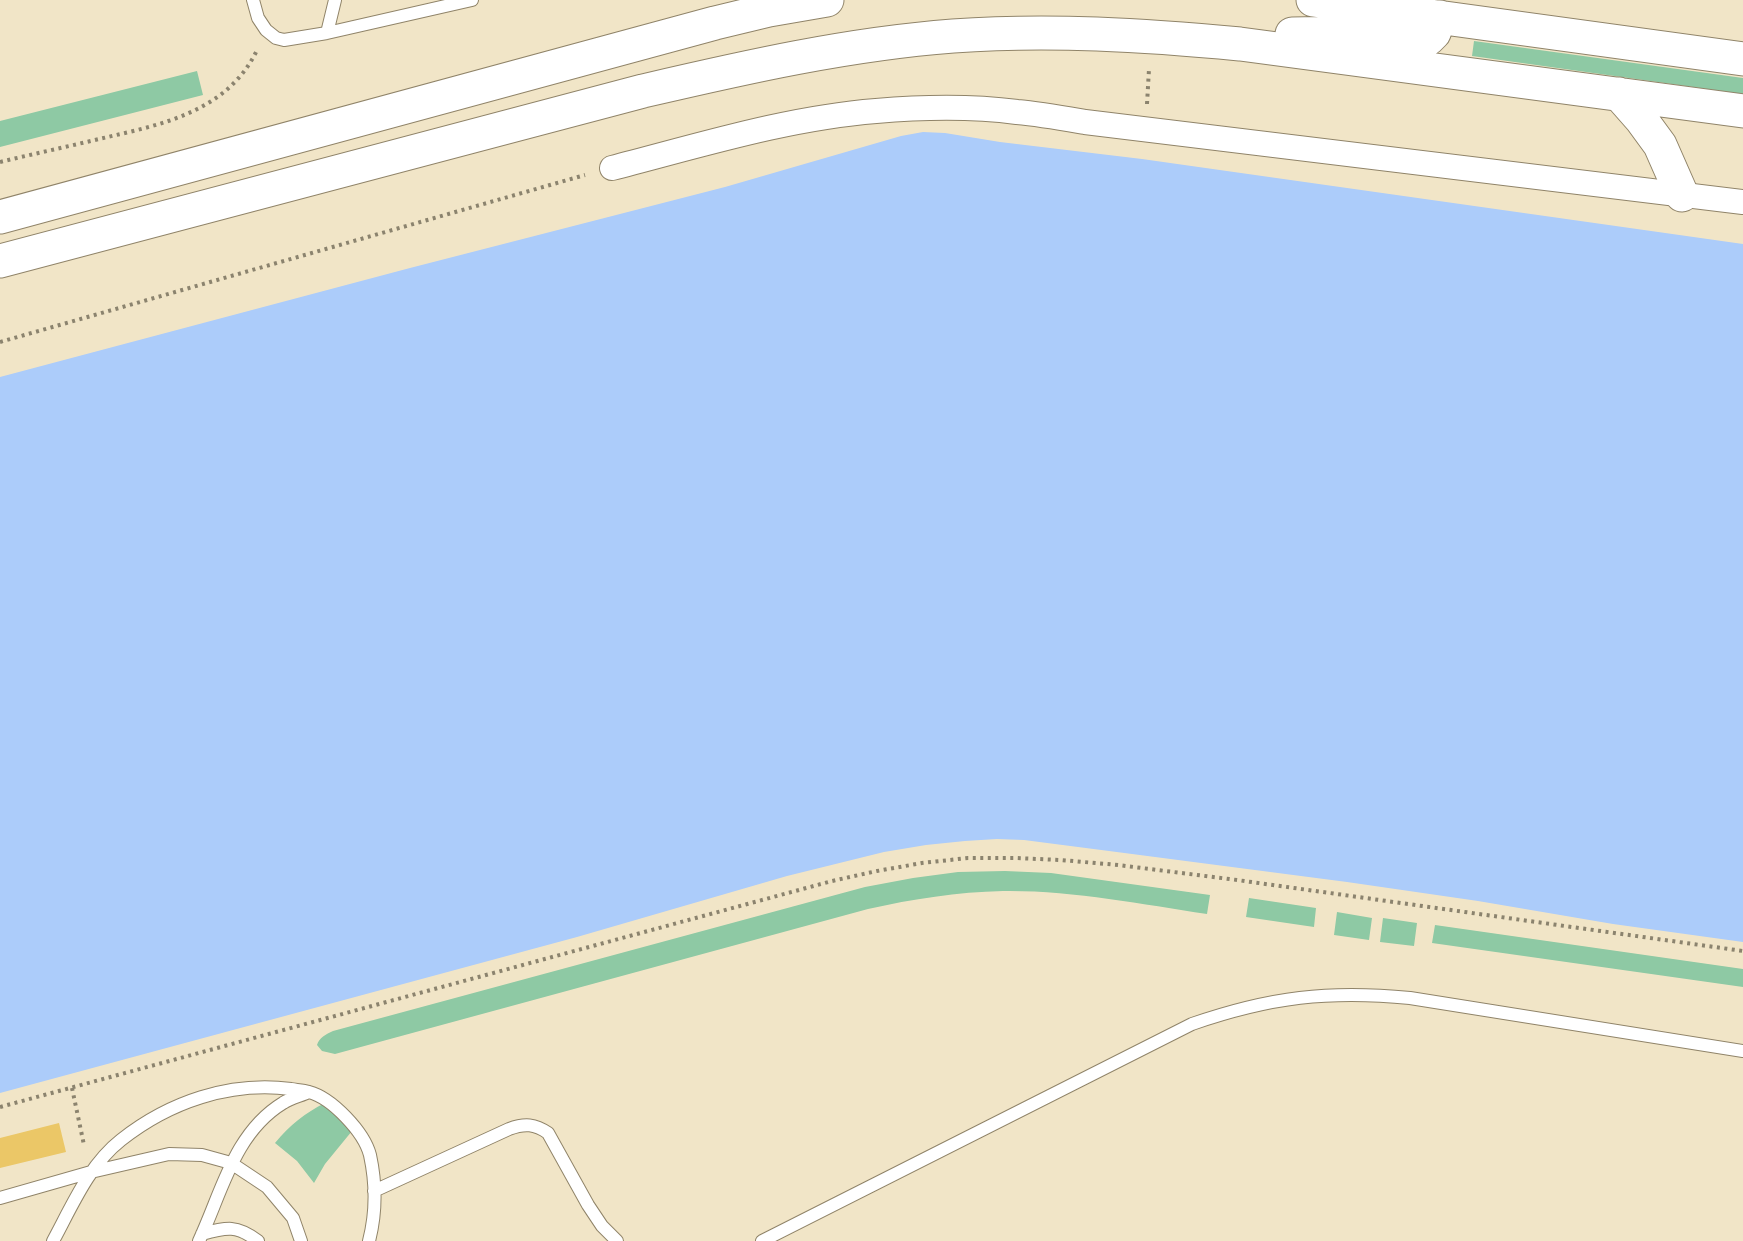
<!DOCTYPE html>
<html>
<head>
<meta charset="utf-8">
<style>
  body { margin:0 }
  canvas { display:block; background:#f1e5c7 }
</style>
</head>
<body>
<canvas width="1743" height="1241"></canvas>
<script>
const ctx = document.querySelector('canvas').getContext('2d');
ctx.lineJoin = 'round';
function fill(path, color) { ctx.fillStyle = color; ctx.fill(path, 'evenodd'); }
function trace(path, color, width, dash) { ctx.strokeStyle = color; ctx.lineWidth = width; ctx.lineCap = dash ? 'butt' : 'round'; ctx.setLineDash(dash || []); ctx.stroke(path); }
fill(new Path2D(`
  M1474 41 1743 78V94L1472 56Z
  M197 71 203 95 0 147V121Z
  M1005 871 1051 873 1210 895 1207 914C1140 904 1071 890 1003 891 957 892 913 899 868 909L335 1054 322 1051 317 1045C319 1038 326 1034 333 1031L865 887 913 878 958 872Z
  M1249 898 1316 908 1314 927 1246 917Z
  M1337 912 1372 918 1369 940 1334 935Z
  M1383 918 1417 923 1414 946 1380 942Z
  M1435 925 1743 969V987L1432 943Z
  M325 1103 352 1131 325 1164 314 1183 297 1161 275 1143C290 1125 305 1113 325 1103Z`), '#8ec9a4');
fill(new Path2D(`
  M923 132 945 133 1000 142 1142 159 1743 244V942L1613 924 1478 901 1347 882 1109 851 1024 840 997 839 965 841 926 845 884 852 787 876 577 937 0 1093V377L410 268 725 187 901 136Z`), '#acccfa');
fill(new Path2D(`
  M59 1123 66 1152 0 1168V1138Z`), '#ebc767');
const service = new Path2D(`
  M253 0 258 18 266 30 276 38 284 40 327 33 472 0
  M327 33 335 0
  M374 1191 509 1129C525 1123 535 1124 548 1133L588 1205 602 1226 617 1241
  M0 1198 91 1172 169 1154 202 1155 231 1163 267 1187 293 1218 301 1241
  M202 1234C227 1227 237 1225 258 1241
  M53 1241C72 1206 89 1165 121 1140 169 1102 230 1081 291 1089 296 1090 303 1090 309 1092 332 1098 364 1132 370 1155 376 1183 376 1214 369 1241
  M199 1241C222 1192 234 1133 283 1103 290 1098 300 1096 309 1092
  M762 1241 1192 1024C1270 997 1329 990 1410 998L1743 1051`);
const minor = new Path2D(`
  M612 168C698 146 787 118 876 111 922 107 971 106 1017 112 1040 114 1062 118 1085 122L1743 202`);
const secondary = new Path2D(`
  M1313 0 1743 59
  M1292 34 1345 33 1413 43 1428 39 1434 33 1440 17
  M1619 94 1641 119 1660 145 1682 195
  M0 217 715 23 769 10 827 0
  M0 261 643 91C746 67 848 44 953 36 1049 29 1145 35 1240 44L1743 111`);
trace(service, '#908469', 14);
trace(minor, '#908469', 26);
trace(secondary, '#908469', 35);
trace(new Path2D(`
  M1147 104 1149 69
  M0 162C33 154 66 147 99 139 159 125 227 113 257 50
  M0 342 585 175
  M72 1088 84 1145
  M0 1107 832 881 877 871 922 863 968 858H1015L1061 860 1118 865 1237 880 1743 951`), '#8b836e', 4, [3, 4.5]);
trace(service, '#fff', 12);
trace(minor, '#fff', 24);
trace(secondary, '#fff', 33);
</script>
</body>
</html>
